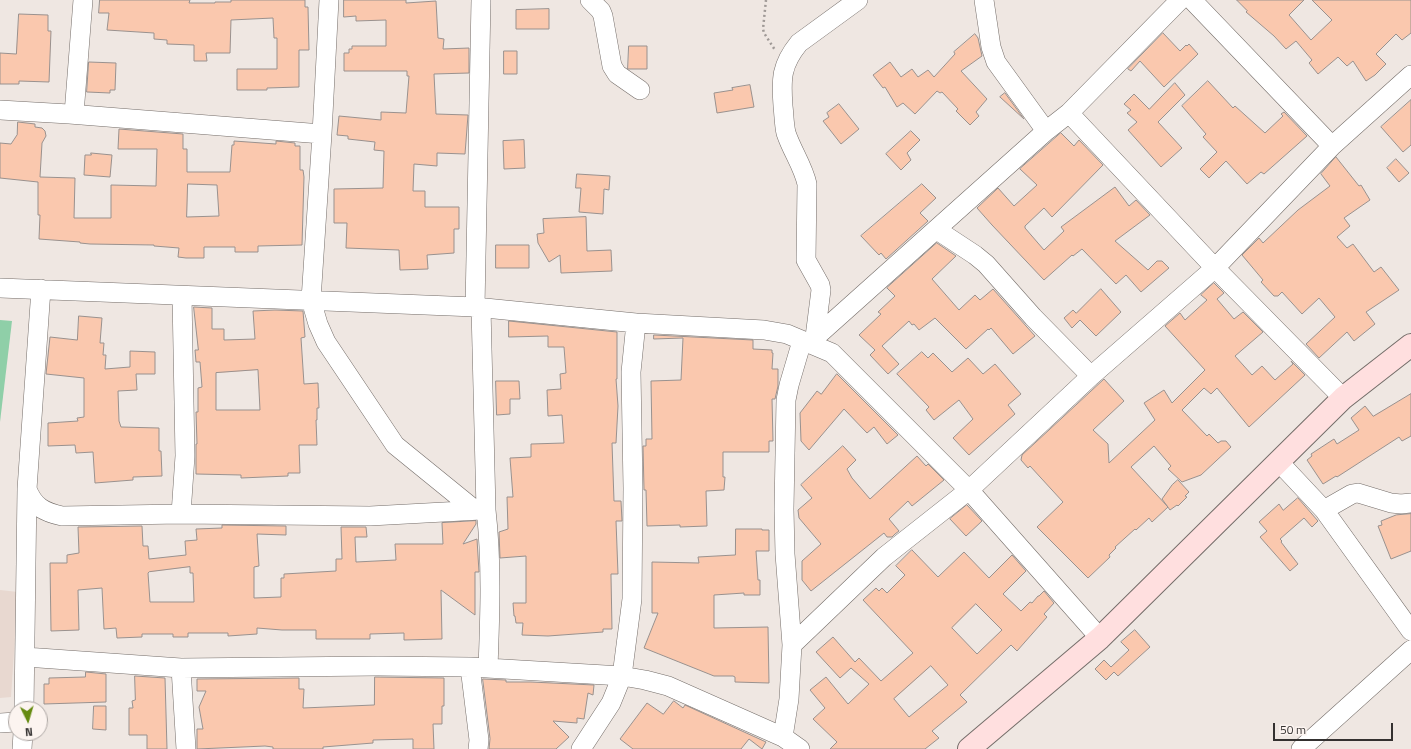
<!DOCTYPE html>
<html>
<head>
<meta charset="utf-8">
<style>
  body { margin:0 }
  #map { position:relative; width:1411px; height:749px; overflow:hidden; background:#efe7e2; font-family:"Titillium Web",sans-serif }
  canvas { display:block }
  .north { position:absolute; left:8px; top:701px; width:40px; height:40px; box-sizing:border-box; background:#fcf4f0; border:1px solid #aca6a3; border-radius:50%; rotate:175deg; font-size:11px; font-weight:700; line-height:16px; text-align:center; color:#343130 }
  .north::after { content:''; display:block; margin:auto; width:14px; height:18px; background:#668b12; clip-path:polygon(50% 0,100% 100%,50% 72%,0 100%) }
  .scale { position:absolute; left:1273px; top:723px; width:120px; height:18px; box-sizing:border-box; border:2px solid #343130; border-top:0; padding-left:5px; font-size:12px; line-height:14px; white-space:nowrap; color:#343130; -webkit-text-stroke:3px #fcf4f0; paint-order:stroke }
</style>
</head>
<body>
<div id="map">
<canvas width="1411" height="749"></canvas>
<div class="north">N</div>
<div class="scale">50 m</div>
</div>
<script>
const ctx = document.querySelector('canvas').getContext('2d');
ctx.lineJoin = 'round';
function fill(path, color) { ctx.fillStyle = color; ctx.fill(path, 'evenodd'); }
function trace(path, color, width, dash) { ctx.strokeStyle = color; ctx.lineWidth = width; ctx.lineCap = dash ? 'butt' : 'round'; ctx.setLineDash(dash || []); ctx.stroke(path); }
fill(new Path2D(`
  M0 590 18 592 11 697 0 698Z`), '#e8d8d0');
fill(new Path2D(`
  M0 320 12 321 0 422Z`), '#8fcfa8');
const building = new Path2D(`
  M100 0H190L189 3H215V2H231V0H305V7H308L309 50H299V87L267 88V90H237V69H277V38H274L273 18 231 20 230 53H206L207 61H194V45L167 44V40L154 39V33L107 30 109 13H99Z
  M344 0H406V3L436 1 438 38 444 39 443 49 469 48V73L434 74 436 114 468 115 465 154 437 153V166L414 164 413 191H425V207H459V229H454V253L427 255 428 269 400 270 399 250 346 248 347 223H334V189L383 188 384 151 374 150 375 142 348 139V136L337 135 339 116 381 120V112L406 113 409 76H407V71H344V53H349V49H352V46H386V20L356 21V16L344 17Z
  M1237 0H1304L1289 15 1311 40 1332 20 1312 0H1411V33L1402 40 1396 34 1376 54 1386 64 1375 75 1366 81 1353 61 1347 66 1338 57 1318 74 1309 63 1312 60 1296 41 1286 49 1274 36 1246 12 1247 11Z
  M549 9V29H516V10Z
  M19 14 48 15V31H51L49 82 19 81V84H0V53L16 54Z
  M1163 33 1180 51 1186 45 1187 46 1189 44 1198 54 1164 87 1140 61 1131 71 1128 69Z
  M975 34 978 38 982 56 961 71 987 99 976 112 979 116 970 125 956 111 958 109 942 92 940 93 937 91 915 114 903 103 897 107 885 87 883 88 873 75 890 62 901 77 912 69 918 77 928 70 934 77 955 54 954 52Z
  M629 46H647V69H628Z
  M504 51H517V74H504Z
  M89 62 116 63 115 90H110V93L87 92Z
  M1208 81 1233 108 1235 106 1265 133 1283 116 1281 114 1284 112 1307 136 1264 174 1261 172 1247 184 1226 161 1209 178 1200 169 1217 152 1203 137 1206 134 1182 106Z
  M1175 83 1185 95 1158 122 1182 148 1161 167 1128 130 1137 122 1127 113 1131 110 1124 104 1134 94 1149 109Z
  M750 85 754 107 717 113 714 93 733 90 732 88Z
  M1005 93 1024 119 1000 97Z
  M1411 100V145L1403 152 1381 127Z
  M839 104 859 129 841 144 823 121 829 117 827 113Z
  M18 122 35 124V127L42 128 45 131 46 136 42 143 40 177 75 178 74 218H111V185L156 186 157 149H118L119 129 183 134V149H187V172H230L232 145H234V141L276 144V141L295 143V146H300V170H303L304 177 302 245 258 246V252H235V247H204V258H186L178 257 179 248 154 246V245L90 244 80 243V242L39 239 40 215H38V182L0 178V143L11 144 17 135ZM188 184 217 185 219 216 187 217Z
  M911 131 920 140 907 153 911 160 901 170 886 154Z
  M1061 133 1074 146 1079 140 1103 165 1052 217 1044 208 1025 226V228L1044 250 1064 231 1061 227 1115 187 1129 206 1136 200 1150 215 1115 241 1148 270 1157 261H1162L1169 268 1141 292 1126 275 1116 284 1082 249 1073 256 1072 255 1044 280 992 225 977 208 998 188 1014 206 1037 185 1020 169Z
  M524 140 525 168 504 169 503 141Z
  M91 153 112 155 110 177 84 175 85 155H91Z
  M1336 157 1359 186 1361 185 1370 200 1344 218 1350 226 1337 237 1347 248 1353 244 1374 272 1381 267 1399 290 1366 312 1375 324 1354 341 1347 332 1319 358 1306 344 1335 317 1319 298 1302 314 1282 292 1278 296H1274L1261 282 1263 280 1242 255 1259 238 1263 243 1298 210 1330 186 1321 174Z
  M1396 159 1409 173 1399 182 1387 168Z
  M577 174 610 176 609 190 604 189 603 214 579 212 581 188H576Z
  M922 184 936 198 920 213 928 221 886 259 881 253 879 255 861 236Z
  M586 217 587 251 611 250 612 271 561 273 560 255 549 262 538 243 537 234 544 233 543 219Z
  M937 243 956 256 932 279 959 310 975 295 980 300 993 289 1035 336 1013 354 991 328 989 330 988 329 966 349 935 318 919 330 914 324 912 325 909 321 882 346 899 364 888 374 870 355 875 350 859 335 881 314 878 312 895 296 887 288Z
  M496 245H529V268H496Z
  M1214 283 1224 293 1217 299 1234 319 1243 312 1263 332 1235 356 1252 375 1262 366 1275 380 1293 364 1291 361 1305 375 1249 427 1217 388 1211 394 1204 388 1182 410 1207 436 1209 434 1218 443 1221 441H1226L1231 447 1201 475 1182 482 1168 469 1171 466 1154 446 1131 467 1168 507 1152 522 1149 518 1136 530 1135 529 1115 547 1116 548 1109 555 1110 557 1088 578 1037 527 1063 502 1030 466 1028 468 1021 460 1022 455 1104 379 1124 401 1093 430 1108 444 1109 463 1155 420 1144 403 1164 390 1172 403 1205 370 1165 326 1180 313 1185 320 1207 300 1201 295Z
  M1101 289 1121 312 1096 336 1080 320 1072 328 1064 318 1073 310 1076 313Z
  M194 307 212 308V329H224V340L255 339 253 311 275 310 303 311 305 337 301 338 304 384 318 383 319 408H317V420H316L317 445H299L300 473H288V476L241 478V475L196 474V444H197L196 412H198V388L202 387 200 362H196L195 350H198ZM258 370 260 410H216V373Z
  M79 316 102 318 100 343H104L103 355H106L105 369 130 367V351L155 352V374H136L137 390 118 391 119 421 121 427 159 428V451H161L162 476 133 477V480L95 483 93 452 76 453 75 445 48 446V423L78 421 77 418 84 417V378L46 374 50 337 77 340Z
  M509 321 617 332V379H616L618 406 616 443H612L614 501H621L622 521H616L618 574H611V576L612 629H603V632L548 636 522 635 523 623H516L515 616H514L513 603H526V556L500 558 499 532 508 529 507 497H513L510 458 531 457V444L564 443 562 415 548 416 547 390 561 389 560 374 566 373 564 347H548V336L509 337Z
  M654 335 753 340V349L772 350V353H773L772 369H778V386L775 399H772L773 441H769V452H723V477H725L724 490 706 491 707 526 680 527V525L647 526 646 490H644L643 446H646V439H652L651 381 681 380 683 338 654 339Z
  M922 352 928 358 933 353 952 372 968 358 983 374 995 364 1021 394 1008 405 1015 414 969 455 953 438 973 419 959 400 934 420 926 410 929 407 897 374Z
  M837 374 898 435 887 444 874 427 867 433 844 409 809 450 801 441 800 413 817 391 821 394Z
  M496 381H519L520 399H510V414L497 415Z
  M1411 394V436L1402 441 1399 437 1337 477 1336 476 1323 484 1307 460 1312 456 1311 454 1334 439 1337 444 1359 430 1351 418 1365 406 1373 416Z
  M843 446 856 460 847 469 852 478 870 499 917 456 926 466 928 464 944 480 912 506 908 501 889 519 899 531 895 534 892 537H887L884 533 811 591 802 580V561L821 544 799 518 798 510 812 498 801 485Z
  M1178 480 1189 492 1185 496 1187 497 1178 506 1177 505 1170 510 1162 499 1172 485Z
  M1298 498 1318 521 1312 527 1304 518 1280 539 1282 541 1281 542 1298 564 1290 571 1260 537 1267 531 1259 522 1279 504 1283 510Z
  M967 505 982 521 966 536 950 519Z
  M1411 514V551L1391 559 1378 526 1382 525 1381 521 1396 515Z
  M476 521V524L463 544 477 539 479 572H475V615L441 590 442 639 404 640V633L370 634V639H316V630H282L257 628V634L228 636V633H188V637H173V634H142V637L117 638 116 628 104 629 102 588 78 590 79 630 51 631 50 563H67V555L79 553 78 527 142 526 143 546H148L149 559 186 555 185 541 197 540 196 529 222 528V525L286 526V535L257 534 259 566 254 567V598L281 597V578H284V574L336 571V559H342L341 527H366L367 537H355L356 562 396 560 395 544H443L442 523ZM190 567V573H193L194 602H150L148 573 149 572Z
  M736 529H762V530H769V551H756L758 580H760V595H744V593L714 595V628L768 627 769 683 735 682V677L733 676H714L644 648 658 613H652V562L699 563 698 557 735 555Z
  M912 550 938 577 964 552 989 578 1012 555 1026 571 1003 594 1021 611 1030 602 1032 603 1038 596H1039L1044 591 1054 603 1044 614 1047 617 1017 651 1011 645 960 695 967 702 932 731 939 738 925 749H830L837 742 813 719 825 708 810 690 826 677 848 704 869 684 851 668 840 678 816 652 833 637 855 662 859 658 881 681 913 653 863 600 876 588 879 591 882 588 887 593 905 575 896 566ZM976 604 1002 630 977 654 952 628ZM931 666 948 685 909 717 894 699Z
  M1135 630 1150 647 1118 676 1114 672 1106 680 1095 669 1104 660 1111 667 1129 650 1121 642Z
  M86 672 106 674V702L44 704V684H49V678L85 677Z
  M135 676 165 678 167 749H147V735H129V708H133L132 701 135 700Z
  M375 677 444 678V706H442V724H433L434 749H413V739L373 740V743L323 747V749H273V747L265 746 197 749V729H203L199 707 206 691H197V679L299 678V689H304L303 708 374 705Z
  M483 679 506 680V682H531L594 685 593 695 588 693 584 719 577 718V723L553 721 569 737 556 749H489L490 739Z
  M674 701 683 708 685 705 766 742 762 749 749 739 741 749H633L620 739 647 703 663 714Z
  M94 706H106V730L93 729Z`);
fill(building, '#fac8ae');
trace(building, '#99918e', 1);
const minor = new Path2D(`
  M329 0 322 134 311 300 318 324 326 342 391 439 395 445 475 510
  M590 0 601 11 603 16 612 66 617 74 640 90
  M984 0 991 47 996 62 1046 131
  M1192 0 1332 146
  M0 110 69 114 322 134
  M1069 113 1215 268 1343 398
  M74 114 83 0
  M937 230 975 255 986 264 1033 317 1091 376
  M0 288 475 307 636 323 764 330 787 334 832 353 969 490 1100 638
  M475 307 481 0
  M481 308 486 510C492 562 490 615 488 668
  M815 337 821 290 820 285 806 260 807 184C803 166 792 151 786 133 784 124 784 114 783 106 781 79 781 65 799 43L858 0
  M809 343 1046 131 1069 113 1180 0
  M1278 461 1324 510 1411 631
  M27 489C34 507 44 512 62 516L181 514 370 516 481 510
  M1324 510 1352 494 1358 493 1391 503 1401 504 1411 503
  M181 514 185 456 182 296
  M792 645 884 557 969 490 1091 376 1215 268 1332 146 1411 75
  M25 657 181 668 378 666 470 667 622 676 632 599 633 488 631 372 636 323
  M470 667 479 740 478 749
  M181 668 186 749
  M24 709 27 489 41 289
  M0 723 16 722
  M783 737 789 699 792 645 785 554 784 509 786 400 789 385 802 341
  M22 749 23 733
  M581 749 611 703 622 676 645 680 668 686 783 737 800 749
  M1301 749 1411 650`);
const secondary = new Path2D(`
  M969 749 1100 638 1343 398 1411 345`);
trace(minor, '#746d69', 20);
trace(secondary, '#746d69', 24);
trace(new Path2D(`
  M766 0 763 29 764 33 775 50`), '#9f9996', 2.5, [2, 3]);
trace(minor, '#fff', 19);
trace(secondary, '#ffdfdf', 22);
</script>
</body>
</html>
